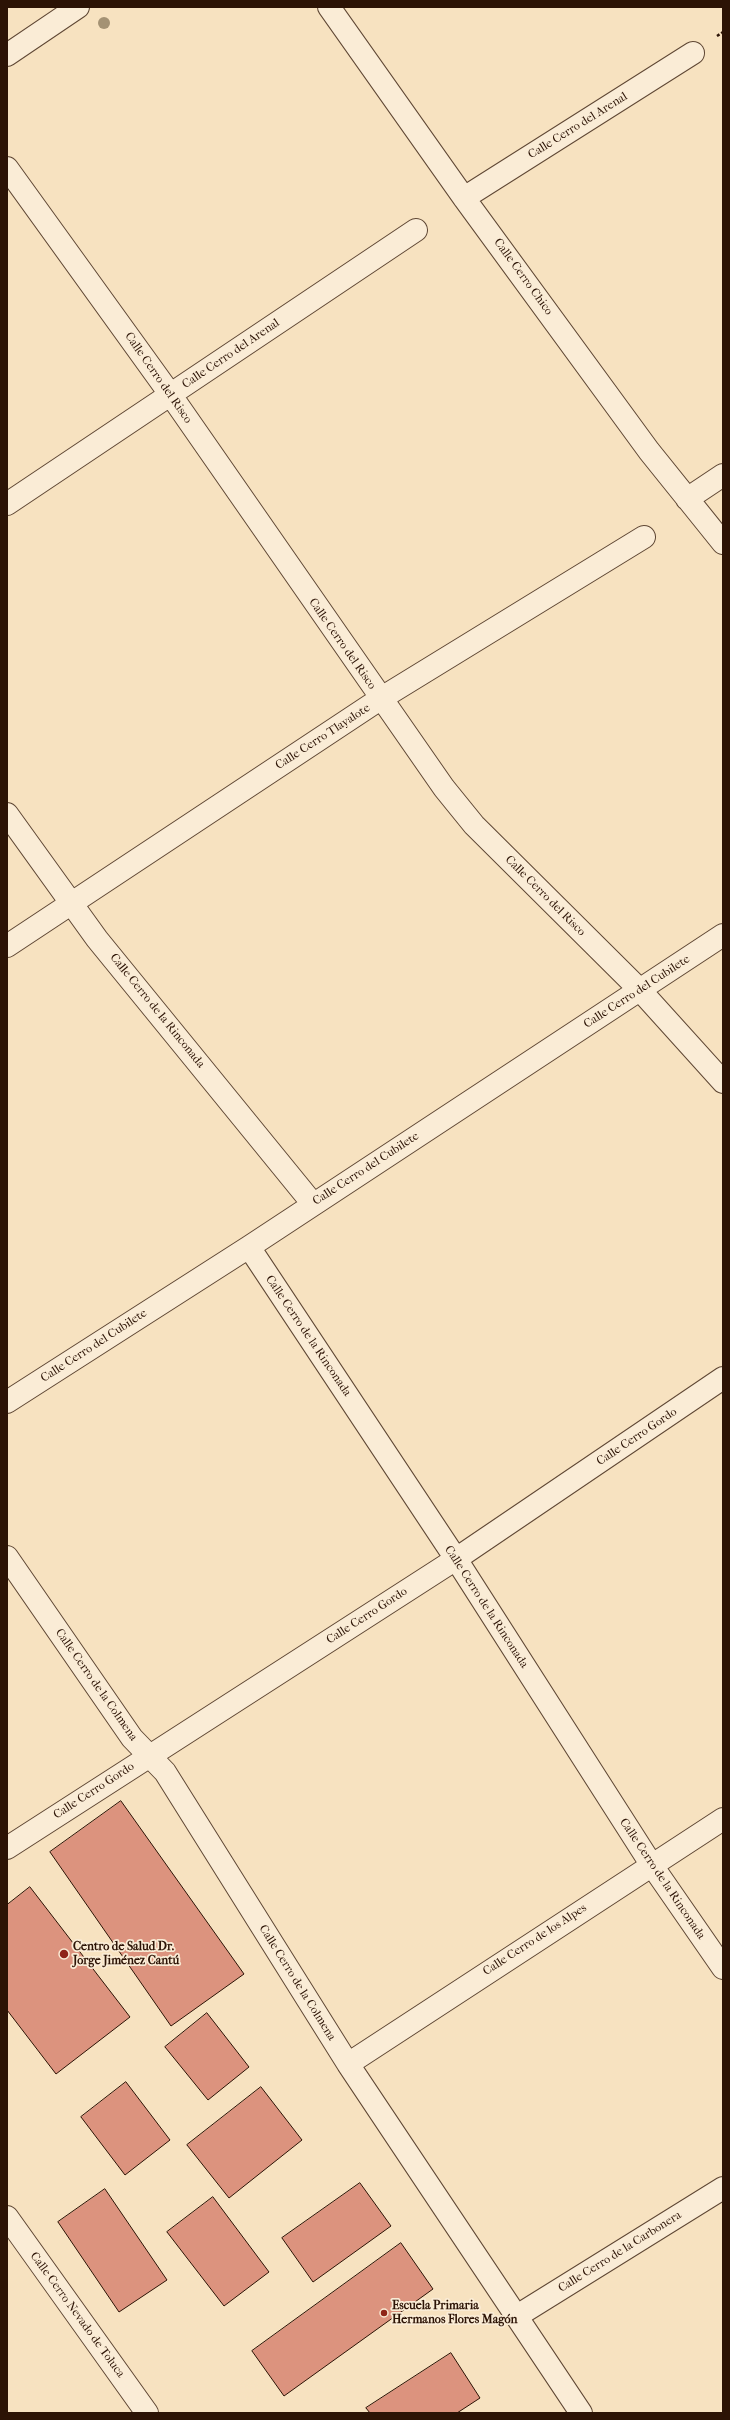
<!DOCTYPE html>
<html>
<head>
<meta charset="utf-8">
<style>
  body { margin:0 }
  #map { position:relative; width:730px; height:2420px; overflow:hidden; background:#f7e2c0; font-family:"IM FELL French Canon",serif }
  canvas { display:block }
  .frame { position:absolute; inset:0; border:8px solid #2c1305; pointer-events:none }
</style>
</head>
<body>
<div id="map">
<canvas width="730" height="2420"></canvas>
<div class="frame"></div>
</div>
<script>
const ctx = document.querySelector('canvas').getContext('2d');
ctx.lineJoin = 'round';
function fill(path, color) { ctx.fillStyle = color; ctx.fill(path, 'evenodd'); }
function trace(path, color, width, dash) { ctx.strokeStyle = color; ctx.lineWidth = width; ctx.lineCap = dash ? 'butt' : 'round'; ctx.setLineDash(dash || []); ctx.stroke(path); }
function label(font, color, halo, rows, align = 'center') {
  ctx.font = font + ' "IM FELL French Canon",serif'; ctx.lineWidth = 3.5; ctx.setLineDash([]); ctx.textBaseline = 'middle'; ctx.strokeStyle = halo; ctx.fillStyle = color; for (const [text, x, y, turn = 0] of rows) {
    ctx.save(); ctx.translate(x, y); ctx.rotate((+turn || 0) * Math.PI / 180); ctx.textAlign = isNaN(turn) ? turn : align; if (halo) ctx.strokeText(text, 0, 0); ctx.fillText(text, 0, 0); ctx.restore();
  }
}
const building = new Path2D(`
  M121 1801 244 1974 171 2026 50 1852Z
  M30 1887 130 2017 56 2074 7 2010V1905Z
  M207 2013 249 2067 208 2100 165 2047Z
  M126 2082 170 2140 125 2175 81 2117Z
  M261 2087 302 2140 229 2198 187 2145Z
  M360 2183 391 2226 313 2282 282 2238Z
  M105 2189 167 2280 119 2312 58 2222Z
  M213 2197 269 2272 224 2306 167 2232Z
  M401 2243 433 2289 284 2396 252 2351Z
  M451 2353 480 2398 457 2413H370L366 2408Z`);
fill(building, '#dc937e');
trace(building, '#2c1305', 1);
const minor = new Path2D(`
  M329 7 464 198 649 451 723 543
  M7 55 78 7
  M7 168 170 394 444 788 474 825 640 990 723 1082
  M464 198 693 53
  M687 499 723 475
  M7 504 416 230
  M7 814 97 939 313 1204
  M7 946 380 699 644 537
  M249 1247 456 1559 651 1864 723 1968
  M7 1402 249 1247 723 935
  M7 1557 132 1738 165 1772 348 2064 581 2413
  M7 1848 456 1559 723 1378
  M348 2064 723 1819
  M7 2217 147 2413
  M517 2316 723 2188`);
trace(minor, '#5f4734', 24);
trace(new Path2D(`
  M717 36 723 32`), '#2c1305', 2.5, [3, 2]);
trace(minor, '#faecd6', 22);
ctx.fillStyle = '#a49274';
for (const [x, y] of [
  [104,23]
]) { ctx.beginPath(); ctx.arc(x, y, 6, 0, 2 * Math.PI); ctx.fill(); }
for (const [x, y, r, color] of [
  [64,1954,5,"#8f2418"],
  [384,2313,4,"#8f2418"]
]) { const dot = new Path2D(); dot.arc(x, y, r, 0, 2 * Math.PI); ctx.fillStyle = color; ctx.fill(dot); trace(dot, '#faecd6', 1.5); }
label('12px', '#2c1305', '#faecd6', [
  ["Calle Cerro del Arenal",578,126,-32],
  ["Calle Cerro Chico",523,277,54],
  ["Calle Cerro del Arenal",231,354,-34],
  ["Calle Cerro del Risco",158,378,55],
  ["Calle Cerro del Risco",342,644,55],
  ["Calle Cerro Tlayalote",323,737,-33],
  ["Calle Cerro del Risco",545,896,45],
  ["Calle Cerro del Cubilete",637,992,-33],
  ["Calle Cerro de la Rinconada",157,1011,51],
  ["Calle Cerro del Cubilete",366,1169,-33],
  ["Calle Cerro de la Rinconada",308,1336,56],
  ["Calle Cerro del Cubilete",94,1346,-33],
  ["Calle Cerro Gordo",637,1437,-34],
  ["Calle Cerro de la Rinconada",486,1607,57],
  ["Calle Cerro Gordo",367,1616,-33],
  ["Calle Cerro de la Colmena",96,1685,55],
  ["Calle Cerro Gordo",94,1791,-33],
  ["Calle Cerro de la Rinconada",662,1879,56],
  ["Calle Cerro de los Alpes",535,1940,-33],
  ["Calle Cerro de la Colmena",297,1983,58],
  ["Calle Cerro de la Carbonera",620,2252,-32],
  ["Calle Cerro Nevado de Toluca",77,2315,54]
]);
label('bold 12px', '#2c1305', '#faecd6', [
  ["Centro de Salud Dr.",73,1947],
  ["Jorge Jiménez Cantú",73,1961],
  ["Escuela Primaria",392,2306],
  ["Hermanos Flores Magón",392,2320]
], 'left');
</script>
</body>
</html>
